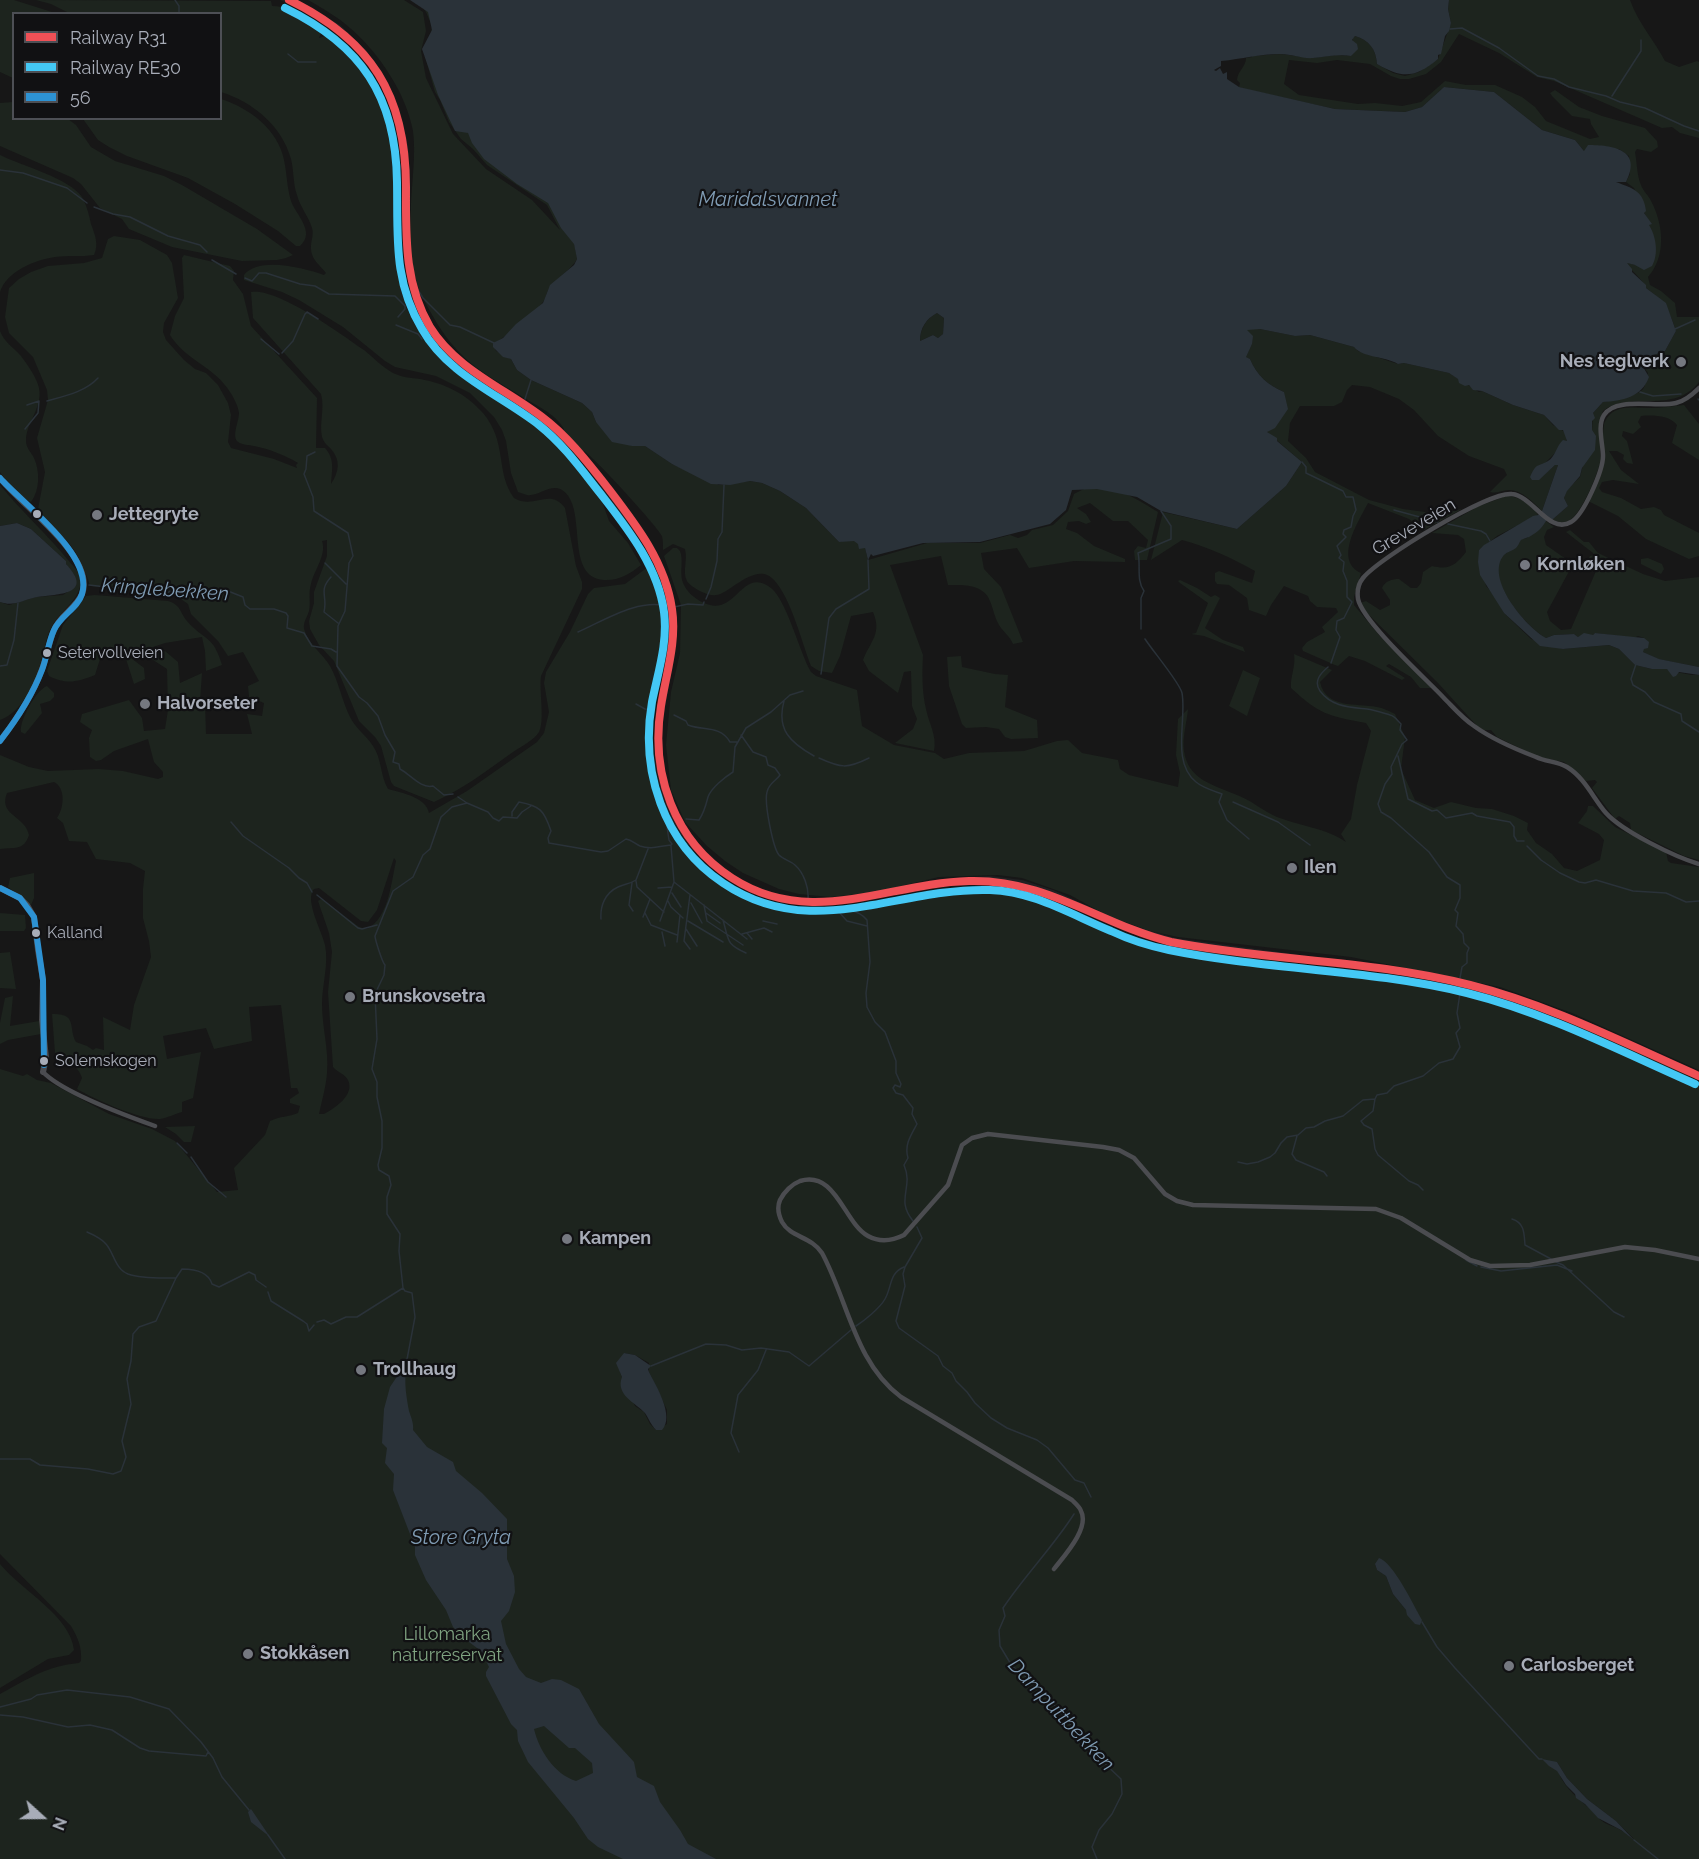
<!DOCTYPE html>
<html>
<head>
<meta charset="utf-8">
<style>
  body { margin:0 }
  #map { position:relative; width:1699px; height:1859px; overflow:hidden; background:#171717; font-family:Raleway,sans-serif }
  canvas { display:block }
  .legend { position:absolute; left:12px; top:12px; width:210px; height:108px; box-sizing:border-box; background:#111113; border:2px solid #4d4f55; margin:0; padding:8px 10px; list-style:none; font-size:18px; color:#a8adb8 }
  .legend li { display:flex; align-items:center; gap:12px; height:30px }
  .legend b { width:30px; border:2px solid #4d4f55 }
  .north { position:absolute; left:12px; top:1787px; width:60px; height:60px; -webkit-text-stroke:4px #111113; paint-order:stroke; rotate:111deg; font-size:16px; font-weight:700; line-height:24px; text-align:center; color:#a8adb8 }
  .north::after { content:''; display:block; margin:auto; width:21px; height:27px; background:#a8adb8; clip-path:polygon(50% 0,100% 100%,50% 72%,0 100%) }
</style>
</head>
<body>
<div id="map">
<canvas width="1699" height="1859"></canvas>
<ul class="legend">
<li><b style="height:8px;background:#ef5056"></b>Railway R31</li>
<li><b style="height:8px;background:#44c8f5"></b>Railway RE30</li>
<li><b style="height:8px;background:#2d92d3"></b>56</li>
</ul>
<div class="north">N</div>
</div>
<script>
const ctx = document.querySelector('canvas').getContext('2d');
ctx.lineJoin = 'round';
function fill(path, color) { ctx.fillStyle = color; ctx.fill(path, 'evenodd'); }
function trace(path, color, width, dash) { ctx.strokeStyle = color; ctx.lineWidth = width; ctx.lineCap = dash ? 'butt' : 'round'; ctx.setLineDash(dash || []); ctx.stroke(path); }
function label(font, color, halo, rows, align = 'center') {
  ctx.font = font + ' Raleway,sans-serif'; ctx.lineWidth = 4.5; ctx.setLineDash([]); ctx.textBaseline = 'middle'; ctx.strokeStyle = halo; ctx.fillStyle = color; for (const [text, x, y, turn = 0] of rows) {
    ctx.save(); ctx.translate(x, y); ctx.rotate((+turn || 0) * Math.PI / 180); ctx.textAlign = isNaN(turn) ? turn : align; if (halo) ctx.strokeText(text, 0, 0); ctx.fillText(text, 0, 0); ctx.restore();
  }
}
fill(new Path2D(`
  M280 0H296L340 25 366 50 394 97 408 146 409 163 407 252 409 271 420 304 427 320 448 348 462 361 476 372 538 411 551 420 559 430 558 432 473 378 445 353 424 327 412 300 405 268 401 230 403 186 402 147 399 130 390 99 372 66 353 42 319 17Z
  M586 454 632 514 655 552H649L580 459Z
  M660 567H663L667 576 676 616 675 654 662 724 661 746 665 780 676 812 694 840 726 870 749 884 780 896 812 901 843 900 958 878 990 876 1022 880 1053 890 1127 924 1175 938 1426 972 1492 986 1582 1019 1699 1073V1078L1579 1024 1490 993 1424 978 1188 947 1155 940 1124 931 1051 896 1021 886 989 882 959 883 844 904 813 906 782 903 746 889 722 875 701 858 688 845 669 816 662 799 655 765 654 745 655 723 669 637 667 604 658 569Z`), '#212123');
fill(new Path2D(`
  M0 0H14L55 13 14 14 13 78 0 72Z
  M36 0 271 1 272 6C296 7 305 14 323 28L319 38 328 35C350 46 358 59 371 80 382 100 395 124 398 147 399 158 398 169 397 179 396 227 390 280 414 323 445 377 506 402 555 436H559L564 429C555 413 535 405 521 396 500 383 474 369 458 351 442 334 431 314 421 294 408 264 410 236 411 204 412 181 416 154 413 131 406 93 379 53 350 28 338 17 322 8 308 0H404L423 12 426 31 421 51 426 78 453 134 486 169 532 200 560 230 547 205 487 165 473 149 461 139 449 122 440 100 435 92 425 56 424 48 431 34 432 26 426 12 418 1 429 10 467 132 548 202 574 242 577 259C572 268 559 277 551 286 546 291 547 297 543 302 537 311 502 340 493 344L496 351 511 359 517 370 531 380 582 403 592 412 596 422 632 446H645L672 464 719 485 750 481 762 483 780 491 806 508 839 542 862 535 868 560 927 543H980L1010 535 1018 538 1027 535 1032 530 1053 525 1068 511 1074 494C1078 492 1083 489 1087 488 1112 482 1138 500 1158 512L1147 560H1135L1134 551 1138 546 1146 548 1148 540 1128 521H1113L1090 503 1077 508 1086 514 1091 522 1086 524 1079 521 1068 522 1066 529 1077 533 1094 546 1125 559V562L1074 561 1029 568 1017 548 981 553 984 569 1001 587 1023 642 1013 644C1010 636 1003 632 999 625 994 617 993 606 988 597 980 584 962 585 948 585L941 556 890 565 923 655C922 673 922 692 926 709 929 724 937 735 934 751L895 743 913 729 917 719 912 706 911 671 904 672 898 693 869 671 863 660C871 640 882 634 873 612L851 616 840 656 832 673 819 671 811 666C802 643 791 598 774 580 756 560 730 594 716 595 710 596 704 593 698 590 695 588 689 585 687 581 682 572 688 560 685 549L673 544 663 550C663 546 663 540 662 536 658 527 593 456 584 451L576 459 596 484 609 521 628 543 641 565C630 574 618 581 604 580 563 577 589 507 562 490 551 483 538 497 527 495 524 494 521 493 518 492L511 473 506 441 502 430 494 417 470 393 436 376 395 367 385 361 343 327 299 300 282 292 244 280V275C259 256 304 268 324 275L326 273C320 265 310 259 311 246 311 240 314 235 312 228 309 217 300 207 297 195 293 184 294 171 291 159 282 126 253 102 221 92L220 14 69 13 51 4Z
  M1449 0H1630C1638 23 1654 40 1665 61L1679 67 1697 61 1699 62V138L1680 133 1672 127 1662 128 1554 81 1537 77 1499 53 1459 34 1441 62 1426 74 1409 79H1400L1391 76 1370 64 1337 60 1317 63 1289 60 1284 84 1299 95 1358 104 1375 103 1402 106 1421 102 1445 81 1466 85H1495L1522 97 1535 107 1546 121 1590 139 1599 137 1591 124 1590 119 1572 116 1552 96 1550 93 1555 90 1579 107 1602 116 1645 128 1657 141 1658 147 1651 152 1637 149 1635 152C1637 163 1637 176 1641 185 1643 191 1649 196 1651 201 1664 225 1666 257 1648 277L1650 285 1661 291 1675 303 1677 317H1699V382C1674 415 1630 390 1603 411 1597 427 1602 445 1600 462 1598 474 1581 514 1570 520 1565 524 1558 522 1552 520L1568 506 1564 498 1567 490 1580 477 1592 430 1593 413 1603 402C1610 401 1636 395 1641 391 1646 388 1646 378 1648 373L1642 365 1643 359 1665 351 1676 331C1670 311 1663 300 1646 288 1643 279 1631 271 1625 262L1635 265 1649 224 1634 188 1626 182 1630 174 1629 156 1619 149 1584 151 1575 140 1542 130 1494 92 1444 87 1422 107 1405 112 1335 109 1249 90 1239 87 1240 83 1237 80C1238 70 1246 67 1246 58L1252 57V56L1281 54 1313 58 1335 55 1351 56 1353 38 1355 36C1369 40 1376 49 1377 64L1393 73 1405 76 1419 72 1438 59 1451 23 1448 9Z
  M221 99C249 108 278 129 284 160 287 174 287 188 291 201 296 215 316 232 300 246H296L278 231 235 204 188 178 127 156 109 147 98 140 83 119 220 118Z
  M13 102 14 118 68 119 76 125 91 147 115 161 164 176 182 185 257 229 293 255 286 258 277 260 242 261 172 247 129 229 122 219 100 208 81 184 73 178 0 146V103Z
  M0 155C22 166 69 178 82 197 87 206 89 215 91 224 95 235 99 244 94 255 81 257 68 255 55 257 35 260 7 271 0 292Z
  M114 236 140 240 167 255 172 263 178 298 164 323 163 332 166 340 184 360 195 369 206 373 218 385 228 403 231 415 228 442 231 448 274 459 297 468 296 465 298 463C285 455 269 449 254 446 250 445 240 445 237 441 232 435 239 421 239 413 238 406 234 398 230 392 215 367 185 360 170 335L175 316 184 298 182 258 184 255 230 266 234 271 233 280 243 294 251 326 317 398 316 448H325C335 459 332 470 331 484 339 472 341 460 331 449 327 445 324 443 322 437 319 423 325 408 321 394L253 318 251 292C277 287 341 334 364 350 373 357 382 367 393 373 401 377 411 378 420 379 446 384 465 393 483 413 508 443 495 472 514 498 534 510 550 487 565 508L576 566 582 582V589L541 676C539 691 545 721 539 732 534 740 522 746 513 752 488 770 463 789 434 802L394 786 391 782 381 746 375 737 359 721 334 661 319 645 310 629 309 621 314 603V592L327 556V540L322 541C327 555 314 570 311 584 308 593 311 603 309 611 307 618 303 622 304 629 308 644 322 653 330 666 339 682 342 701 350 717 356 729 366 735 373 746 382 759 380 775 388 789 402 793 426 797 429 813L467 791 537 742 544 733 549 712 544 683 546 672 570 632 588 594 594 588 625 584 652 564C669 599 669 637 661 675 658 690 652 705 650 720 643 775 661 833 706 867 740 893 777 908 820 911L949 889 1001 888 1050 902 1125 935 1155 945 1397 977 1468 993 1580 1026 1677 1070 1699 1082V1859H0V1694C28 1679 46 1666 79 1663L81 1661C82 1647 78 1638 71 1626L0 1554V1069L23 1076 27 1074 37 1080 51 1083 109 1114 152 1129 175 1141 217 1192 238 1190 234 1168 265 1135 270 1121C280 1116 289 1117 298 1113L300 1106 290 1103V1099L299 1093 297 1088H291L281 1005 249 1007 252 1041 214 1049 206 1028 163 1036 167 1059 201 1052 193 1098 182 1102V1112C175 1114 167 1118 160 1119 140 1120 94 1099 77 1089L82 1078C78 1064 65 1062 55 1053L52 1014C78 1013 68 1028 76 1042L87 1046 93 1050 96 1048 104 1050 103 1017 130 1030 134 1005 151 957 149 941 143 918V889L145 871 130 863 96 859 87 842 69 841 63 823 57 818C64 808 66 788 54 782L7 793C0 811 15 814 24 825 27 828 28 832 29 835 24 851 14 847 0 849V755L29 767 48 771 99 769 123 771 158 779 163 777V772L154 762 148 739 114 751 101 760 96 761 90 757 89 738 92 730 80 722 82 714 129 700 142 718 144 731 165 729 168 710 167 669 147 656 165 651 178 662 180 683 202 673 200 702H205L206 734H252L247 714 262 716 264 703 249 697 248 686 259 681 243 652 228 656 218 641 191 614 188 604 174 594 90 586C86 571 78 554 68 542 58 531 46 522 38 509L45 472 37 438 48 400 47 390 33 357 9 333 5 317 9 288 19 279 31 272 48 266 84 263 102 258 108 239ZM394 858 396 861C391 883 389 917 367 929L359 927 325 901 321 899 318 901 329 933 332 952 328 992 333 1067C337 1072 345 1074 348 1080 355 1095 335 1108 324 1114H319C322 1100 326 1087 327 1073 329 1050 322 1027 322 1004 322 985 329 964 325 945 322 931 304 900 314 889L319 888 361 921 368 922 377 910ZM624 1353 635 1355 649 1363V1372L667 1410V1424L656 1430 650 1424 644 1412 635 1406 622 1377 620 1372ZM1375 1564 1408 1597 1417 1612 1406 1610 1393 1594 1386 1576 1377 1570ZM1557 1762 1567 1778 1587 1799 1616 1821 1634 1839C1630 1837 1626 1833 1622 1831 1617 1827 1610 1826 1605 1823 1598 1819 1594 1812 1588 1807 1575 1796 1557 1781 1557 1762Z
  M937 313 944 318 943 334 938 338 933 335 920 341C920 329 926 319 937 313Z
  M1246 329H1260L1295 336 1310 335 1354 347 1358 351 1398 364 1404 363 1449 373 1479 392 1482 391 1513 405 1544 415 1553 425 1565 432 1567 441 1547 461 1539 479 1555 465H1558L1542 511C1533 502 1522 490 1509 490 1502 490 1497 494 1490 492L1507 475 1504 469 1469 456 1438 436 1414 410 1399 399 1370 387 1352 385 1347 390 1342 402 1334 406H1300L1290 423 1288 441 1306 458 1315 472 1369 500 1403 509 1440 514 1462 509 1424 530 1409 519 1368 503C1359 521 1333 560 1361 573L1354 597V605L1379 635 1434 688H1420L1411 677 1389 664 1386 666 1405 678 1402 680 1365 661 1349 656 1338 666 1335 665 1303 651 1302 648 1307 642 1325 632 1322 627 1338 612 1336 608 1317 607 1310 601 1308 596 1284 586 1271 605 1266 616 1249 610 1247 598 1229 585 1217 584 1215 581V573L1219 571 1252 583 1255 571C1232 558 1208 547 1182 540L1151 560 1163 512 1237 529 1286 486 1302 462 1267 432 1284 392C1268 385 1257 376 1250 359L1245 357 1252 344Z
  M0 331C4 342 13 347 21 356 27 364 37 378 39 388 43 408 26 422 26 441 26 448 31 452 34 458 40 471 40 490 31 502 17 497 8 485 0 472Z
  M1684 405 1699 424V460L1672 443 1677 425C1669 415 1652 415 1641 416L1638 422 1641 427 1633 434 1623 431 1622 436 1627 441 1633 464 1627 463 1623 459 1624 455 1617 451H1609L1621 470 1639 484 1613 480 1602 482 1599 488 1602 492 1621 498 1641 509 1654 507 1661 510 1664 515 1699 533V556L1689 559 1646 539 1618 516 1588 501 1598 480 1604 424C1612 403 1632 408 1650 408 1661 408 1673 406 1684 405Z
  M0 485C21 511 46 533 68 560 71 564 77 569 79 574 87 597 59 610 51 628 46 638 45 648 42 658 36 681 23 712 0 720V602L9 605 36 597 63 595 76 586 74 575 66 564V561L31 529 17 523 0 526Z
  M1506 496C1519 496 1531 504 1538 515L1497 536 1479 550 1486 586 1495 596 1504 613 1531 639 1563 649 1609 645 1619 649 1635 665 1652 669H1667L1670 671 1692 675H1699V860L1684 856 1631 830 1630 823 1619 816 1615 819 1592 788 1597 782 1595 780 1586 781 1564 762 1538 757 1497 737 1491 730H1484L1478 727 1438 683 1367 613 1360 603 1366 601 1380 610 1390 605V600L1382 588C1385 581 1392 579 1399 579L1411 588H1417L1421 583 1423 572 1432 566C1449 570 1455 566 1466 552L1464 539 1458 535 1432 533 1477 507Z
  M1546 521 1554 527 1547 530 1544 537 1546 545 1573 564 1547 612 1550 621 1561 630 1571 629 1596 571 1588 560 1590 556 1594 555 1593 553 1566 532 1570 530 1584 542H1589L1598 553 1643 574 1665 581 1699 577V667L1658 659 1643 652 1644 638 1638 636 1634 638 1595 633 1593 635 1578 637 1574 634 1554 635 1546 638C1528 628 1490 585 1499 562 1504 550 1515 552 1521 539L1527 538Z
  M673 548H677L680 551C684 561 679 572 683 583 687 592 694 598 702 602 737 620 740 565 771 588 787 601 799 651 811 672L816 676 857 690 862 726 894 745 935 753 944 759 969 753 1024 751 1057 741 1068 740 1082 753 1118 760 1120 769 1129 775 1178 787 1180 773 1176 755 1178 719 1188 709C1187 722 1182 738 1184 751 1188 780 1214 785 1237 795 1251 800 1263 811 1277 817 1300 826 1326 828 1346 842L1341 834 1351 819 1357 785 1371 731 1366 723C1328 716 1319 714 1291 688 1290 676 1296 667 1294 654L1332 670 1320 682C1326 709 1356 703 1377 707 1383 708 1389 711 1395 714L1405 737 1401 769 1415 800 1434 808 1451 802 1476 808 1492 809 1514 816 1528 823 1527 830 1536 843 1552 854 1564 868 1577 871 1600 860 1604 840 1599 834 1578 823 1587 811 1588 806H1593L1615 827 1666 852 1668 861 1671 863 1699 867V1070L1572 1013 1500 987 1351 957 1178 937 1150 931 1108 916 1070 895 1022 878 998 875 939 877 876 892 830 897 799 894 779 889 743 873 725 861 707 846 685 822 671 790 666 745 671 692 680 653 681 605 664 556Z
  M1648 558 1662 564 1664 569 1661 574 1641 564V559Z
  M1180 580 1197 588 1211 597 1215 595 1220 598 1205 628 1223 640 1243 647 1245 652 1204 636 1191 634 1196 633 1208 603 1180 583 1178 581Z
  M95 595 168 601C181 605 179 611 187 621 204 641 213 634 222 665L206 671 205 651 202 637 165 643 141 651 110 653 100 659 95 675C77 682 67 685 49 676L47 671 63 625 86 596Z
  M961 656 962 667 995 674 1008 675 1005 707 1037 720 1038 738 1011 739 1005 737 999 729 986 727 966 728 962 724 949 686 947 657Z
  M131 658 144 668 145 679 134 684 126 659Z
  M1243 670 1260 678 1247 716 1229 706Z
  M47 686 54 693V697L50 701 40 704 42 713 25 734 21 732C19 721 36 690 47 686Z
  M34 873V898L31 905 8 887 10 878Z
  M0 913 25 915 26 928 24 931H0Z
  M0 947V953L10 952 16 989 0 988Z
  M13 996 10 1026 39 1021 41 1034 8 1040 0 1044V1023L5 998Z
  M195 1126 191 1142H184L176 1134 165 1127Z
  M0 1564C21 1590 70 1615 74 1650L69 1655 48 1659 0 1688Z`), '#1d241e');
fill(new Path2D(`
  M410 0H1449L1448 9 1451 23 1449 31 1445 36 1441 54 1438 55V59C1415 78 1403 79 1377 64 1376 49 1369 40 1355 36L1352 40 1357 44 1358 49 1351 56C1338 54 1326 57 1313 58 1303 59 1291 54 1281 54 1259 54 1242 59 1221 61V66L1214 70 1216 71 1220 68 1223 74 1227 72V79L1239 87 1335 109 1405 112 1422 107 1444 87 1494 92 1542 130 1575 140 1584 151 1588 145C1612 145 1643 149 1626 182H1616C1632 188 1644 191 1646 211L1644 213 1652 224 1649 225C1656 236 1659 254 1652 266L1644 270 1635 265 1627 263 1632 269V272L1646 285V288L1666 303 1676 331 1665 351 1643 359 1642 365 1649 377C1642 397 1622 401 1603 402L1593 413 1595 418 1592 421V430L1596 436 1595 450 1582 468 1580 476 1567 491 1564 498 1568 506 1552 520 1548 518C1542 527 1540 531 1529 537 1528 537 1521 540 1521 540 1519 543 1518 546 1516 548 1512 551 1507 552 1504 555 1484 578 1526 627 1546 638L1554 635 1574 634 1578 637 1584 633 1593 635 1595 633 1644 638 1649 642 1648 648 1644 649 1643 652 1659 659 1699 667V675L1679 672 1676 676 1673 677 1667 669H1652L1635 665 1619 649 1609 645 1563 649 1540 646 1504 613 1480 575 1478 562 1479 550 1484 545 1533 516 1538 515 1542 511 1558 465H1555L1539 480H1532L1530 477C1537 462 1536 468 1548 461 1555 457 1557 445 1563 440L1567 441 1563 430H1559L1544 415 1513 405 1482 391 1473 390 1469 385 1465 386 1459 383 1458 379 1449 373 1404 363 1398 364C1385 356 1363 358 1354 347L1310 335 1295 336 1260 329 1247 330 1253 336 1252 344 1246 357 1250 359C1257 376 1268 385 1284 392L1288 409 1275 428 1267 432 1277 438V441L1302 462 1286 486 1237 529 1161 511 1137 497 1097 489 1072 490 1066 510 1050 524 980 542 923 543 873 556 871 554 868 560 865 548 859 549 858 544 854 541 839 542 806 508 780 491 762 483 750 481 730 485 711 484 672 464 645 446H632L612 442 596 422 592 412 582 403 531 380 517 370 511 359 503 357 493 347V343L503 338 516 324 543 303 550 285 574 265 577 259 574 244 561 228 548 203 517 184 484 159 472 143 468 133 455 131 438 95 422 49 432 30 428 12ZM937 313 944 318 943 334 938 338 933 335 920 341C920 328 926 319 937 313Z
  M17 523 31 529 66 561V564C95 595 58 594 37 597 23 600 14 607 0 602V526Z
  M624 1353 635 1355 651 1366 648 1369 649 1372C656 1386 675 1416 662 1430H656C651 1425 649 1419 645 1413 636 1403 615 1395 622 1377L616 1363Z
  M402 1369 406 1372C404 1384 407 1400 409 1411 411 1417 414 1424 413 1430L427 1447 453 1462 456 1471 482 1493 507 1519V1559L514 1576 515 1592 509 1611 501 1621 506 1644 519 1669 526 1677 541 1683 552 1679 561 1680 579 1689 599 1724 634 1762 637 1777 654 1786 660 1802 680 1830 688 1844 716 1859H623L598 1847 588 1839 574 1818 528 1762 518 1741 517 1730 511 1724 486 1676V1672L489 1667 481 1651 465 1639 453 1627 446 1610 426 1580 415 1555V1547L393 1490 394 1474 385 1463 387 1448 382 1443 384 1409 390 1387ZM544 1726 569 1748H575L592 1763 593 1773 576 1781C554 1774 539 1750 534 1729Z
  M1379 1558C1393 1562 1414 1606 1422 1620L1420 1625 1415 1624 1407 1615 1406 1610 1393 1594 1386 1576 1377 1570 1375 1564Z
  M1542 1759 1557 1762 1567 1778 1587 1799 1616 1821 1634 1840 1621 1830 1598 1818 1585 1804 1576 1798 1575 1794 1566 1785 1557 1771 1549 1766Z
  M251 1809 270 1837 251 1822 248 1812Z`), '#2a3239');
trace(new Path2D(`
  M175 0 179 6V14
  M1450 29 1462 28 1499 48 1538 76 1554 79 1569 87 1606 96 1620 102 1645 108 1684 126 1699 131
  M288 54 298 62H316
  M1612 96 1641 51V40
  M0 170 23 173 67 188 87 203
  M94 207 113 214 130 217 168 236 200 245 207 252
  M408 253 412 280 423 298 450 325 460 327 494 343
  M212 260 236 274
  M245 278 252 281 259 273H266L300 284 315 286 329 294 395 296 405 306V309L398 317
  M396 325 418 334 422 339
  M1675 329 1695 320
  M261 339 279 354
  M282 353 293 341 305 314 307 312 318 319
  M1640 392 1653 396 1681 394
  M525 399 531 380
  M1698 399 1699 400
  M47 401C65 396 85 392 98 378
  M523 413 524 407
  M25 429 38 413 39 401 27 405
  M315 452 307 456 306 469 304 474 313 497 314 511 348 533 353 556 349 563 345 611 338 626 337 666 359 697 367 703 378 716 385 735 395 752 393 762 399 764 400 769C411 775 421 789 433 786L444 795 453 794
  M1302 462 1306 467V473L1343 491 1346 497H1353L1356 510 1353 516 1351 527 1344 530 1343 534 1346 537 1337 546 1341 555 1339 558 1344 562 1343 571 1347 581V597L1352 602 1344 618 1337 621 1336 630 1340 637 1331 663
  M1394 510 1438 522
  M1448 524 1481 531 1486 534 1490 541
  M325 563 346 584
  M331 577C318 591 328 596 324 612L338 623
  M89 585 115 588 144 585 167 592 193 590 203 594 228 591 243 597 245 605 250 609H274L286 613 288 616 287 628 304 633 312 646 331 649 336 652
  M706 599 711 587 717 561 718 539 722 532 724 485
  M674 607 688 604 703 605 704 602
  M1141 629V598L1144 591C1136 580 1141 565 1138 553L1171 539V526L1161 511
  M578 632C605 620 640 597 670 607
  M1145 639C1152 650 1180 683 1182 693 1187 720 1171 762 1196 782 1203 788 1214 791 1222 794L1219 802 1227 820 1249 839
  M1636 664 1631 679 1633 685 1645 692 1654 702 1681 714 1682 721 1699 732
  M0 666 7 665 14 640 18 603
  M1328 667C1321 673 1313 681 1320 691 1332 707 1349 707 1367 709 1374 710 1383 713 1390 715 1395 716 1397 720 1401 724L1400 730 1407 740 1402 744 1391 767 1392 774 1385 784 1378 804 1381 812 1391 818 1429 852 1447 877 1460 885V898L1455 910 1458 913 1456 926 1463 934 1464 943 1469 948 1467 953V963L1462 967 1460 978
  M821 674 829 618 836 609 869 589 868 560
  M784 701C776 730 791 743 814 756
  M636 704 645 709 654 710
  M674 715 686 721 688 725C703 731 720 725 730 742H737
  M741 735 753 752 766 757 768 765 775 768 780 775C776 781 769 783 767 792 764 803 773 848 779 855 784 860 791 861 795 865 804 873 809 888 808 899
  M1398 756 1408 799 1432 811 1437 810 1446 818 1472 813 1477 816 1510 822 1514 827V836L1517 841H1524
  M819 758C841 768 847 769 869 758
  M458 797 467 803
  M1233 802 1278 822 1310 845
  M512 816V812L519 802C540 806 544 810 551 831L548 838 549 843 601 852 608 851 626 839C632 840 635 844 640 846 651 850 660 846 671 845L672 844 669 840 667 827 671 822
  M686 819 699 820C704 813 706 805 708 797 711 788 725 777 733 772L735 747 746 728 771 712 790 695 803 691
  M231 822 243 836 289 868 299 878 307 883 312 892
  M1527 846 1541 860 1560 873 1579 882 1585 883 1596 880 1633 891 1666 893 1686 902 1699 901
  M636 881 637 887 664 912
  M674 882 747 939
  M632 883 629 905 633 911
  M658 888 672 887
  M672 893 681 907
  M317 895 358 928 362 929 377 925
  M668 901 671 907 683 918
  M691 903 702 923
  M704 905 707 921 743 945
  M807 908 808 911C828 920 850 900 867 920L870 962 866 993 867 1007 875 1022 885 1032 896 1061V1073L901 1084 900 1087 895 1085 893 1088 896 1093 903 1095 913 1108 912 1114 917 1124C911 1135 904 1145 908 1158L904 1165C914 1188 895 1199 913 1221
  M838 911 847 921 867 926
  M645 913 651 925 677 935
  M706 913 720 923
  M643 917 650 899
  M601 919C600 906 605 893 618 887 624 884 630 884 636 880L648 849
  M723 920C729 941 726 944 746 953
  M660 921 674 882 671 846
  M688 921 723 942
  M763 921 777 924
  M686 929 697 946
  M662 932 665 946
  M747 933 752 939
  M742 934 764 928 772 932
  M677 942 680 915
  M690 949 684 941 690 895
  M1375 1099 1373 1111 1361 1121 1364 1125 1372 1129 1375 1149 1378 1155 1409 1181 1418 1185 1423 1190
  M1297 1136 1292 1154 1296 1160 1324 1172 1327 1176
  M177 1143 187 1153
  M191 1157 208 1182 226 1197
  M1238 1162 1247 1164 1258 1162 1270 1157 1275 1153 1281 1143 1287 1137 1298 1135 1306 1128 1314 1127 1325 1121 1343 1116 1363 1100 1375 1099 1377 1095 1387 1093 1394 1086 1423 1076 1439 1063 1453 1059 1460 1047 1456 1033 1460 1028 1457 1013 1460 993 1459 986
  M1512 1219C1525 1223 1524 1234 1525 1245L1551 1259
  M917 1227 922 1238 905 1267 903 1274 905 1286 896 1321 899 1328 938 1356 943 1366 952 1373 956 1381 967 1392 975 1403 991 1418 1007 1428 1037 1440 1048 1448 1075 1480 1084 1483 1091 1497
  M87 1232C94 1235 101 1238 106 1244 114 1253 115 1269 128 1274 142 1279 161 1278 175 1278
  M1466 1260 1477 1266
  M1556 1262 1563 1265 1614 1312 1624 1317
  M1481 1267 1501 1271 1557 1265 1572 1271
  M268 1292 271 1301 303 1321 307 1324 309 1331 314 1325
  M317 1322 324 1320 331 1324 346 1317H357L403 1288
  M856 1326C864 1321 880 1308 885 1299 892 1287 889 1273 904 1267
  M651 1366 706 1344 726 1345 742 1350 761 1348 789 1352 809 1366 851 1330
  M405 1370 415 1317 412 1293 405 1291 403 1288 399 1251 400 1234 387 1214V1197L391 1185 389 1176 379 1170 378 1165 382 1148V1121L377 1097V1082L372 1069 377 1039 375 994 384 975 385 965C382 962 375 939 375 936L393 891 413 877 423 855 430 849 441 817 452 807 467 803 488 812 493 818 499 821 503 817 517 818 522 812 531 806
  M739 1452 731 1433 738 1395 758 1370 766 1350
  M0 1459H30L40 1465 88 1469 113 1474 121 1471 126 1457 122 1441 131 1404 127 1379 131 1361 133 1334 139 1327 156 1321 176 1278 182 1269C194 1269 208 1271 212 1284L219 1287 249 1272 255 1275 256 1280 266 1287
  M1074 1514C1053 1547 1025 1575 1003 1608L1005 1616 999 1630 1000 1646 1012 1666 1039 1687 1101 1760 1121 1779 1122 1794 1112 1814 1099 1830 1092 1847 1097 1859
  M1422 1622 1437 1647 1455 1668 1539 1759H1542
  M0 1707 31 1699 37 1695 67 1690 130 1697 169 1709 201 1742 213 1758 222 1777 249 1810
  M0 1715 23 1717 68 1727 90 1725 112 1730 140 1748 149 1751 206 1756 208 1752
  M268 1835 285 1859
  M1634 1840 1658 1859`), '#2a3239', 1.5);
trace(new Path2D(`
  M1699 388C1693 394 1684 401 1676 403 1657 408 1616 396 1604 415 1597 426 1603 444 1603 456 1603 470 1584 515 1571 522 1549 535 1533 496 1512 494 1489 491 1379 558 1363 578 1358 584 1357 592 1358 599 1363 622 1425 678 1443 697 1453 707 1462 718 1474 726 1492 739 1515 749 1536 757 1546 762 1557 761 1567 767 1585 778 1593 798 1606 813 1622 831 1675 857 1699 864
  M43 1072C62 1092 127 1116 155 1126
  M1054 1569C1064 1556 1090 1528 1081 1511 1080 1507 1075 1503 1072 1500L901 1397C855 1363 848 1301 822 1253 811 1236 791 1238 782 1222 779 1216 777 1207 780 1200 784 1192 792 1184 800 1181 836 1170 844 1223 868 1236 879 1242 892 1241 904 1235L948 1185 962 1145 972 1138 988 1134 1103 1147 1119 1150 1134 1158 1165 1194 1177 1201 1193 1205 1376 1209 1401 1218 1470 1260 1490 1266 1530 1265 1625 1247 1655 1250 1699 1259`), '#4b4c50', 4.5);
trace(new Path2D(`
  M0 478C19 504 97 557 82 594 76 608 60 615 54 630 49 642 47 656 42 669 33 695 17 719 0 741
  M0 888 20 898 27 905 34 917 38 950 43 980 42 1020 46 1058 43 1072`), '#4b4c50', 6);
trace(new Path2D(`
  M0 478C23 504 94 555 82 594 78 608 60 616 54 630 48 643 47 657 42 670 32 696 17 719 0 741
  M0 888 20 898 34 917 43 980 44 1065`), '#2d92d3', 6);
trace(new Path2D(`
  M289 0C371 40 406 95 406 187 406 236 404 283 430 327 456 369 504 388 542 417 566 435 585 459 604 483 633 521 665 560 672 609 677 642 666 674 661 706 650 773 674 841 732 878 811 929 887 883 969 881 1047 879 1099 924 1171 942 1270 961 1372 960 1470 985 1550 1005 1624 1043 1699 1076`), '#ef5056', 8);
trace(new Path2D(`
  M285 8C361 45 396 96 397 182 398 236 393 281 422 329 448 375 499 394 539 425 563 444 581 469 600 493 627 528 658 566 664 612 668 643 658 672 652 702 640 771 663 843 723 883 812 943 896 887 990 890 1033 891 1072 915 1111 931 1130 940 1149 946 1169 950 1267 970 1369 969 1467 993 1547 1013 1620 1051 1695 1084`), '#44c8f5', 8);
for (const [x, y, r, color] of [
  [1681,362,6,"#757880"],
  [37,514,5,"#a8adb8"],
  [97,515,6,"#757880"],
  [1525,565,6,"#757880"],
  [47,653,5,"#a8adb8"],
  [145,704,6,"#757880"],
  [1292,868,6,"#757880"],
  [36,933,5,"#a8adb8"],
  [350,997,6,"#757880"],
  [44,1061,5,"#a8adb8"],
  [567,1239,6,"#757880"],
  [361,1370,6,"#757880"],
  [248,1654,6,"#757880"],
  [1509,1666,6,"#757880"]
]) { const dot = new Path2D(); dot.arc(x, y, r, 0, 2 * Math.PI); ctx.fillStyle = color; ctx.fill(dot); trace(dot, '#111113', 2); }
label('16px', '#a8adb8', '#111113', [
  ["Setervollveien",58,653],
  ["Kalland",47,933],
  ["Solemskogen",55,1061]
], 'left');
label('bold 18px', '#a8adb8', '#111113', [
  ["Nes teglverk",1669,362,"right"],
  ["Jettegryte",109,515],
  ["Kornløken",1537,565],
  ["Halvorseter",157,704],
  ["Ilen",1304,868],
  ["Brunskovsetra",362,997],
  ["Kampen",579,1239],
  ["Trollhaug",373,1370],
  ["Stokkåsen",260,1654],
  ["Carlosberget",1521,1666]
], 'left');
label('18px', '#a8adb8', '#111113', [
  ["Greveveien",1414,527,-31]
]);
label('18px', '#7fa381', '#111113', [
  ["Lillomarka",447,1635],
  ["naturreservat",447,1656]
]);
label('italic 20px', '#7f9bb3', '#111113', [
  ["Maridalsvannet",768,200],
  ["Kringlebekken",165,590,4],
  ["Store Gryta",461,1538],
  ["Damputtbekken",1061,1715,47]
]);
</script>
</body>
</html>
